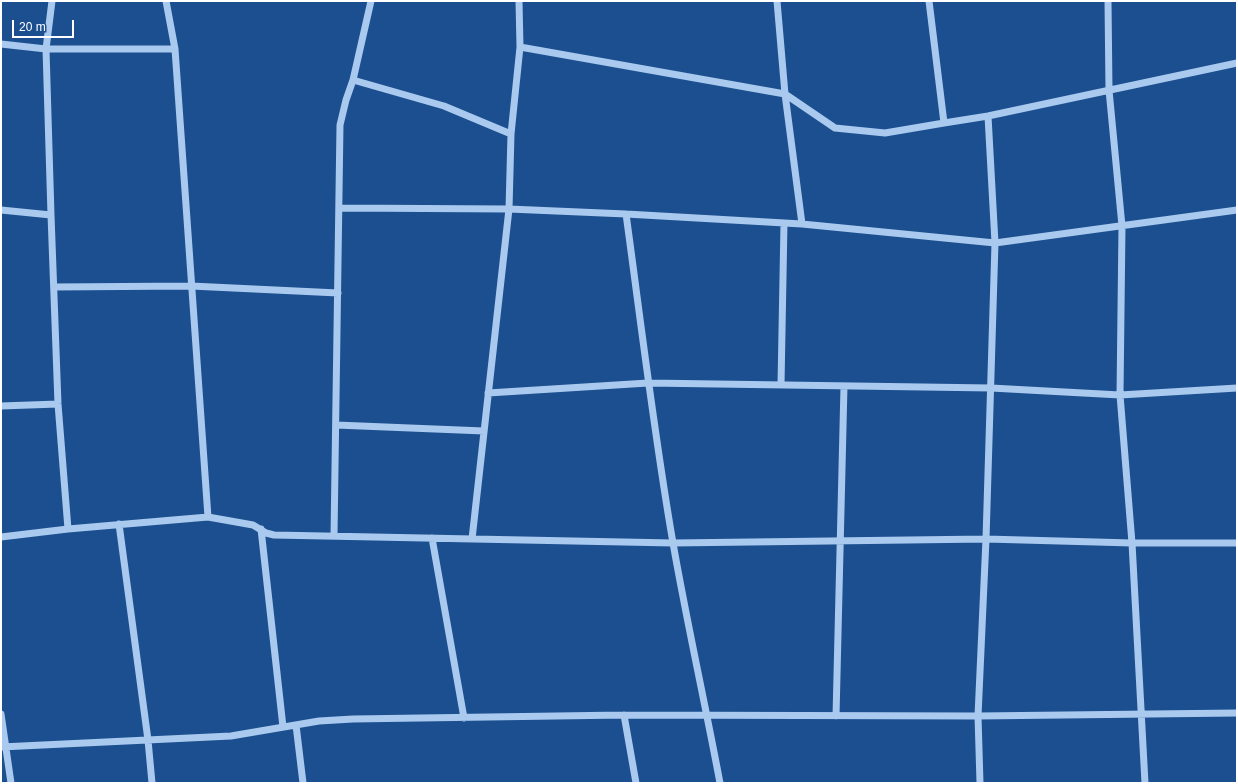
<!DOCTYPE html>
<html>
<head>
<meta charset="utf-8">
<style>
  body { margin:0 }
  #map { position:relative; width:1238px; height:784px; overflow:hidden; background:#1b4f8f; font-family:Helvetica,sans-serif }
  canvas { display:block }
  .frame { position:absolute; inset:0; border:2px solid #fff; pointer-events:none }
  .scale { position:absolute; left:12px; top:20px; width:62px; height:18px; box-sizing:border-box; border:2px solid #fff; border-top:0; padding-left:5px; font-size:12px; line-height:14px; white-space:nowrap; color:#fff; -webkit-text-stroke:3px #1b4f8f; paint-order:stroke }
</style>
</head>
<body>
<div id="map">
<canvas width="1238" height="784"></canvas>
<div class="frame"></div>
<div class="scale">20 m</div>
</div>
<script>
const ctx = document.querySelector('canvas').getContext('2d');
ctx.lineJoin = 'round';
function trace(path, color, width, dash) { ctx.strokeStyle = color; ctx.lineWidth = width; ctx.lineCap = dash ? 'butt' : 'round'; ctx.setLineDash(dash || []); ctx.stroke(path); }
trace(new Path2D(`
  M52 1 46 49 51 215 58 404 68 529
  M166 1 175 49 208 517
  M371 1 353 80 444 106 511 134
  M777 1 785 94 802 224
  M929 1 944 123 988 116 1237 63
  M1108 1 1109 90 1122 226 1120 395 1132 543 1145 783
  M1 44 46 49H175
  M520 47 785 94 835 128 885 133 944 123
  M339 208 509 209 626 214 802 224 995 243 1237 210
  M1 210 51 215
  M626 214C641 323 654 434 673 543 687 623 705 703 720 783
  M54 287 191 286 338 293
  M781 385 784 223
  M488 393 648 383 991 388 1120 395 1237 388
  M1 406 58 404
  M336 425 484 431
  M119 524 148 740 152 783
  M261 529 283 727
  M334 536 340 125 346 100 353 80
  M1 537 68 529 208 517 253 525 266 533 274 535 673 543 986 539 1132 543H1237
  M432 538 464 718
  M472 539 509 209 511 134 520 47 519 1
  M1 714 11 783
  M624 715 636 783
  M836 716 844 386
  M296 725 303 783
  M1 747 231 736 319 721 353 719 624 715 978 716 1237 713
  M980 783 978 716 986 539 995 243 988 116`), '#a9c9ee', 7);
</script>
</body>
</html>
